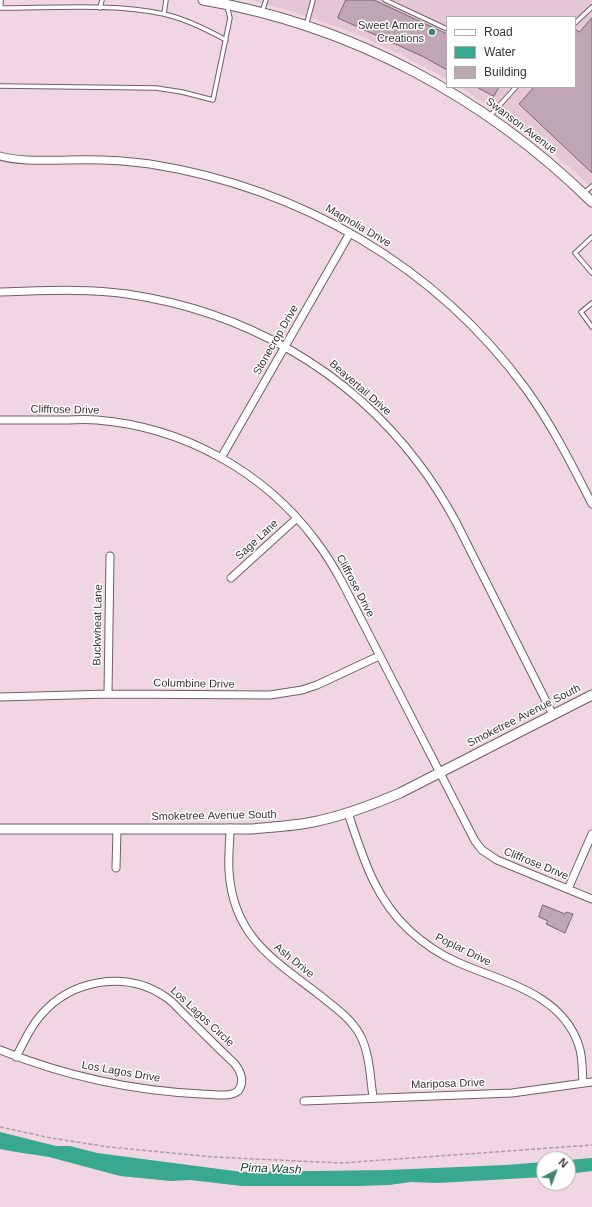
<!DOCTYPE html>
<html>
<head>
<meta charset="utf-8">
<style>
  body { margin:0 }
  #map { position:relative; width:592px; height:1207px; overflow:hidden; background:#efd6e2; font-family:Arial,sans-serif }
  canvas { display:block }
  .legend { position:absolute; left:446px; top:16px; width:130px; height:72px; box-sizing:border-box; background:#fff; border:1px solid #b0acae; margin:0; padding:5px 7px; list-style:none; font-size:12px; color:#3a3035 }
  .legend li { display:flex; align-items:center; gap:8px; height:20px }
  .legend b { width:20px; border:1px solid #b0acae }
  .north { position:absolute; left:536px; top:1151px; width:40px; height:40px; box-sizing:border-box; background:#fff; border:1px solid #b0acae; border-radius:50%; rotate:42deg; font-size:11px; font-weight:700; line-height:16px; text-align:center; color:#3a3035 }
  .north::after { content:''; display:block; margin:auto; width:14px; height:18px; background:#428372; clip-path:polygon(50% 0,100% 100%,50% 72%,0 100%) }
</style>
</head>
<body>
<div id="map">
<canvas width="592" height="1207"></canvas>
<ul class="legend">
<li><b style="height:5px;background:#fff"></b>Road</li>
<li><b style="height:11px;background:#38a88f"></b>Water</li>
<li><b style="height:11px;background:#bea7b2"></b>Building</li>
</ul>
<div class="north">N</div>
</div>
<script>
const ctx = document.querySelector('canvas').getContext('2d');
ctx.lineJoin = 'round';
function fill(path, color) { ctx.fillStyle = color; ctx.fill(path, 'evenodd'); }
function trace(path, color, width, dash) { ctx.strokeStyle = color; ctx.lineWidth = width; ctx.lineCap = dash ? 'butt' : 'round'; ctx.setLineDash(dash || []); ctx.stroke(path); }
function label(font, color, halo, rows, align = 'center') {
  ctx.font = font + ' Arial,sans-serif'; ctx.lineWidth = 3; ctx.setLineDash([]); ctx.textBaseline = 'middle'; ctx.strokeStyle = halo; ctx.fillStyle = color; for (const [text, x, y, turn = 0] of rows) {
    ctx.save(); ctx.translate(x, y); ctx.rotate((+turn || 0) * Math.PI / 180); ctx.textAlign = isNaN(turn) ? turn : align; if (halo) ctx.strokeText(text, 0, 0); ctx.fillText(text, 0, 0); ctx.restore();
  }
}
fill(new Path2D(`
  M252 0H592V189L571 168 521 128 460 87H575V17H447V79L412 60 354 33 294 12Z`), '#e5c6d4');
fill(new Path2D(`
  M0 1132 56 1146H70L97 1153 242 1172 388 1170 506 1165 544 1162V1177L437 1183 411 1182 389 1185 360 1186H242L190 1180 171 1181 120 1176 49 1157 16 1152 0 1149Z
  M592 1158V1171L568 1174V1160Z`), '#38a88f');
const building = new Path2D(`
  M346 0H374L447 34V70L424 57 338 18Z
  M592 18V173L519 104 534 87H575V29L579 32Z
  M477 87H499L494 96Z
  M543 905 565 914 566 912 573 914 565 933 546 924 548 921 539 917Z`);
fill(building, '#bea7b2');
trace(building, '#7c6671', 1);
const service = new Path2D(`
  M385 0 447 29
  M0 8C52 8 113 3 164 14 186 19 206 29 226 40
  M1 8V0
  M100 8 102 0
  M262 12 266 0
  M164 14 166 0
  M575 23 592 7
  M306 26 313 0
  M0 86 156 88 182 92 213 100 230 18 227 6
  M489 117 516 87
  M584 193 592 186
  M592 237 575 253 592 273
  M592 303 581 312 592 327`);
const minor = new Path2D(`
  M0 156C22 162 44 160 66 160 94 159 122 160 150 164 301 188 436 266 526 389 552 425 572 465 592 504
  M0 292C42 291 85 288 127 294 243 311 348 369 419 464 433 482 445 502 456 522L553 715
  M0 420C21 420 42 420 64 420 75 420 86 419 97 420 183 427 264 471 316 541 326 554 335 569 343 584L475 841 482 850 497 860 592 899
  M221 458 350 233
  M231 578 297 518
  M108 694 110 556
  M0 697 108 694 270 695 302 690 317 685 379 656
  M348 813C363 857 374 897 409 930 423 943 439 954 457 962 502 982 562 993 579 1046 583 1058 582 1071 583 1083
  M230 828C230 842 228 857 229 871 233 935 271 958 317 993 333 1006 350 1017 360 1035 370 1054 370 1077 373 1097
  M116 868 117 829
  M568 889 592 834
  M0 1050C65 1076 132 1091 202 1094 213 1094 229 1098 238 1091 245 1082 241 1071 234 1063 218 1048 202 1032 186 1016 179 1010 173 1001 164 996 125 970 71 980 41 1015 30 1027 24 1042 16 1057
  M304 1101 512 1093 592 1082`);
const tertiary = new Path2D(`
  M203 0C351 25 485 97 592 202
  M0 829H252C272 827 293 826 313 822 343 816 372 805 400 793L592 695`);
trace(service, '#725d68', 5.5);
trace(minor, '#725d68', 9);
trace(tertiary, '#725d68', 11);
trace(new Path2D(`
  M0 1127 51 1138 109 1147 213 1157 341 1163 592 1145`), '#b09ca6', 1.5, [4, 2]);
trace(service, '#fff', 3.5);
trace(minor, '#fff', 7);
trace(tertiary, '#fff', 9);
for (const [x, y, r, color] of [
  [432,32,4,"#428372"]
]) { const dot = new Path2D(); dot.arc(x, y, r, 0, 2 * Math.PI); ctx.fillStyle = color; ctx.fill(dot); trace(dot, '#fff', 1.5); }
label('11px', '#3a3035', '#fff', [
  ["Sweet Amore",424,26],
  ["Creations",424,39]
], 'right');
label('11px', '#3a3035', '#fff', [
  ["Swanson Avenue",521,126,37],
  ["Magnolia Drive",358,226,30],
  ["Stonecrop Drive",276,340,-60],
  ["Beavertail Drive",360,388,41],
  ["Cliffrose Drive",65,410,1],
  ["Sage Lane",257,540,-43],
  ["Cliffrose Drive",355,586,62],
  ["Buckwheat Lane",98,625,-89],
  ["Columbine Drive",194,684,1],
  ["Smoketree Avenue South",524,716,-27],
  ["Smoketree Avenue South",214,816,-1],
  ["Cliffrose Drive",536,864,22],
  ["Poplar Drive",463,950,26],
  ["Ash Drive",294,961,39],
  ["Los Lagos Circle",202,1017,43],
  ["Los Lagos Drive",121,1072,10],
  ["Mariposa Drive",448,1084,-2]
]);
label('italic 12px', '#114136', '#fff', [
  ["Pima Wash",271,1169,2]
]);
</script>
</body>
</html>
